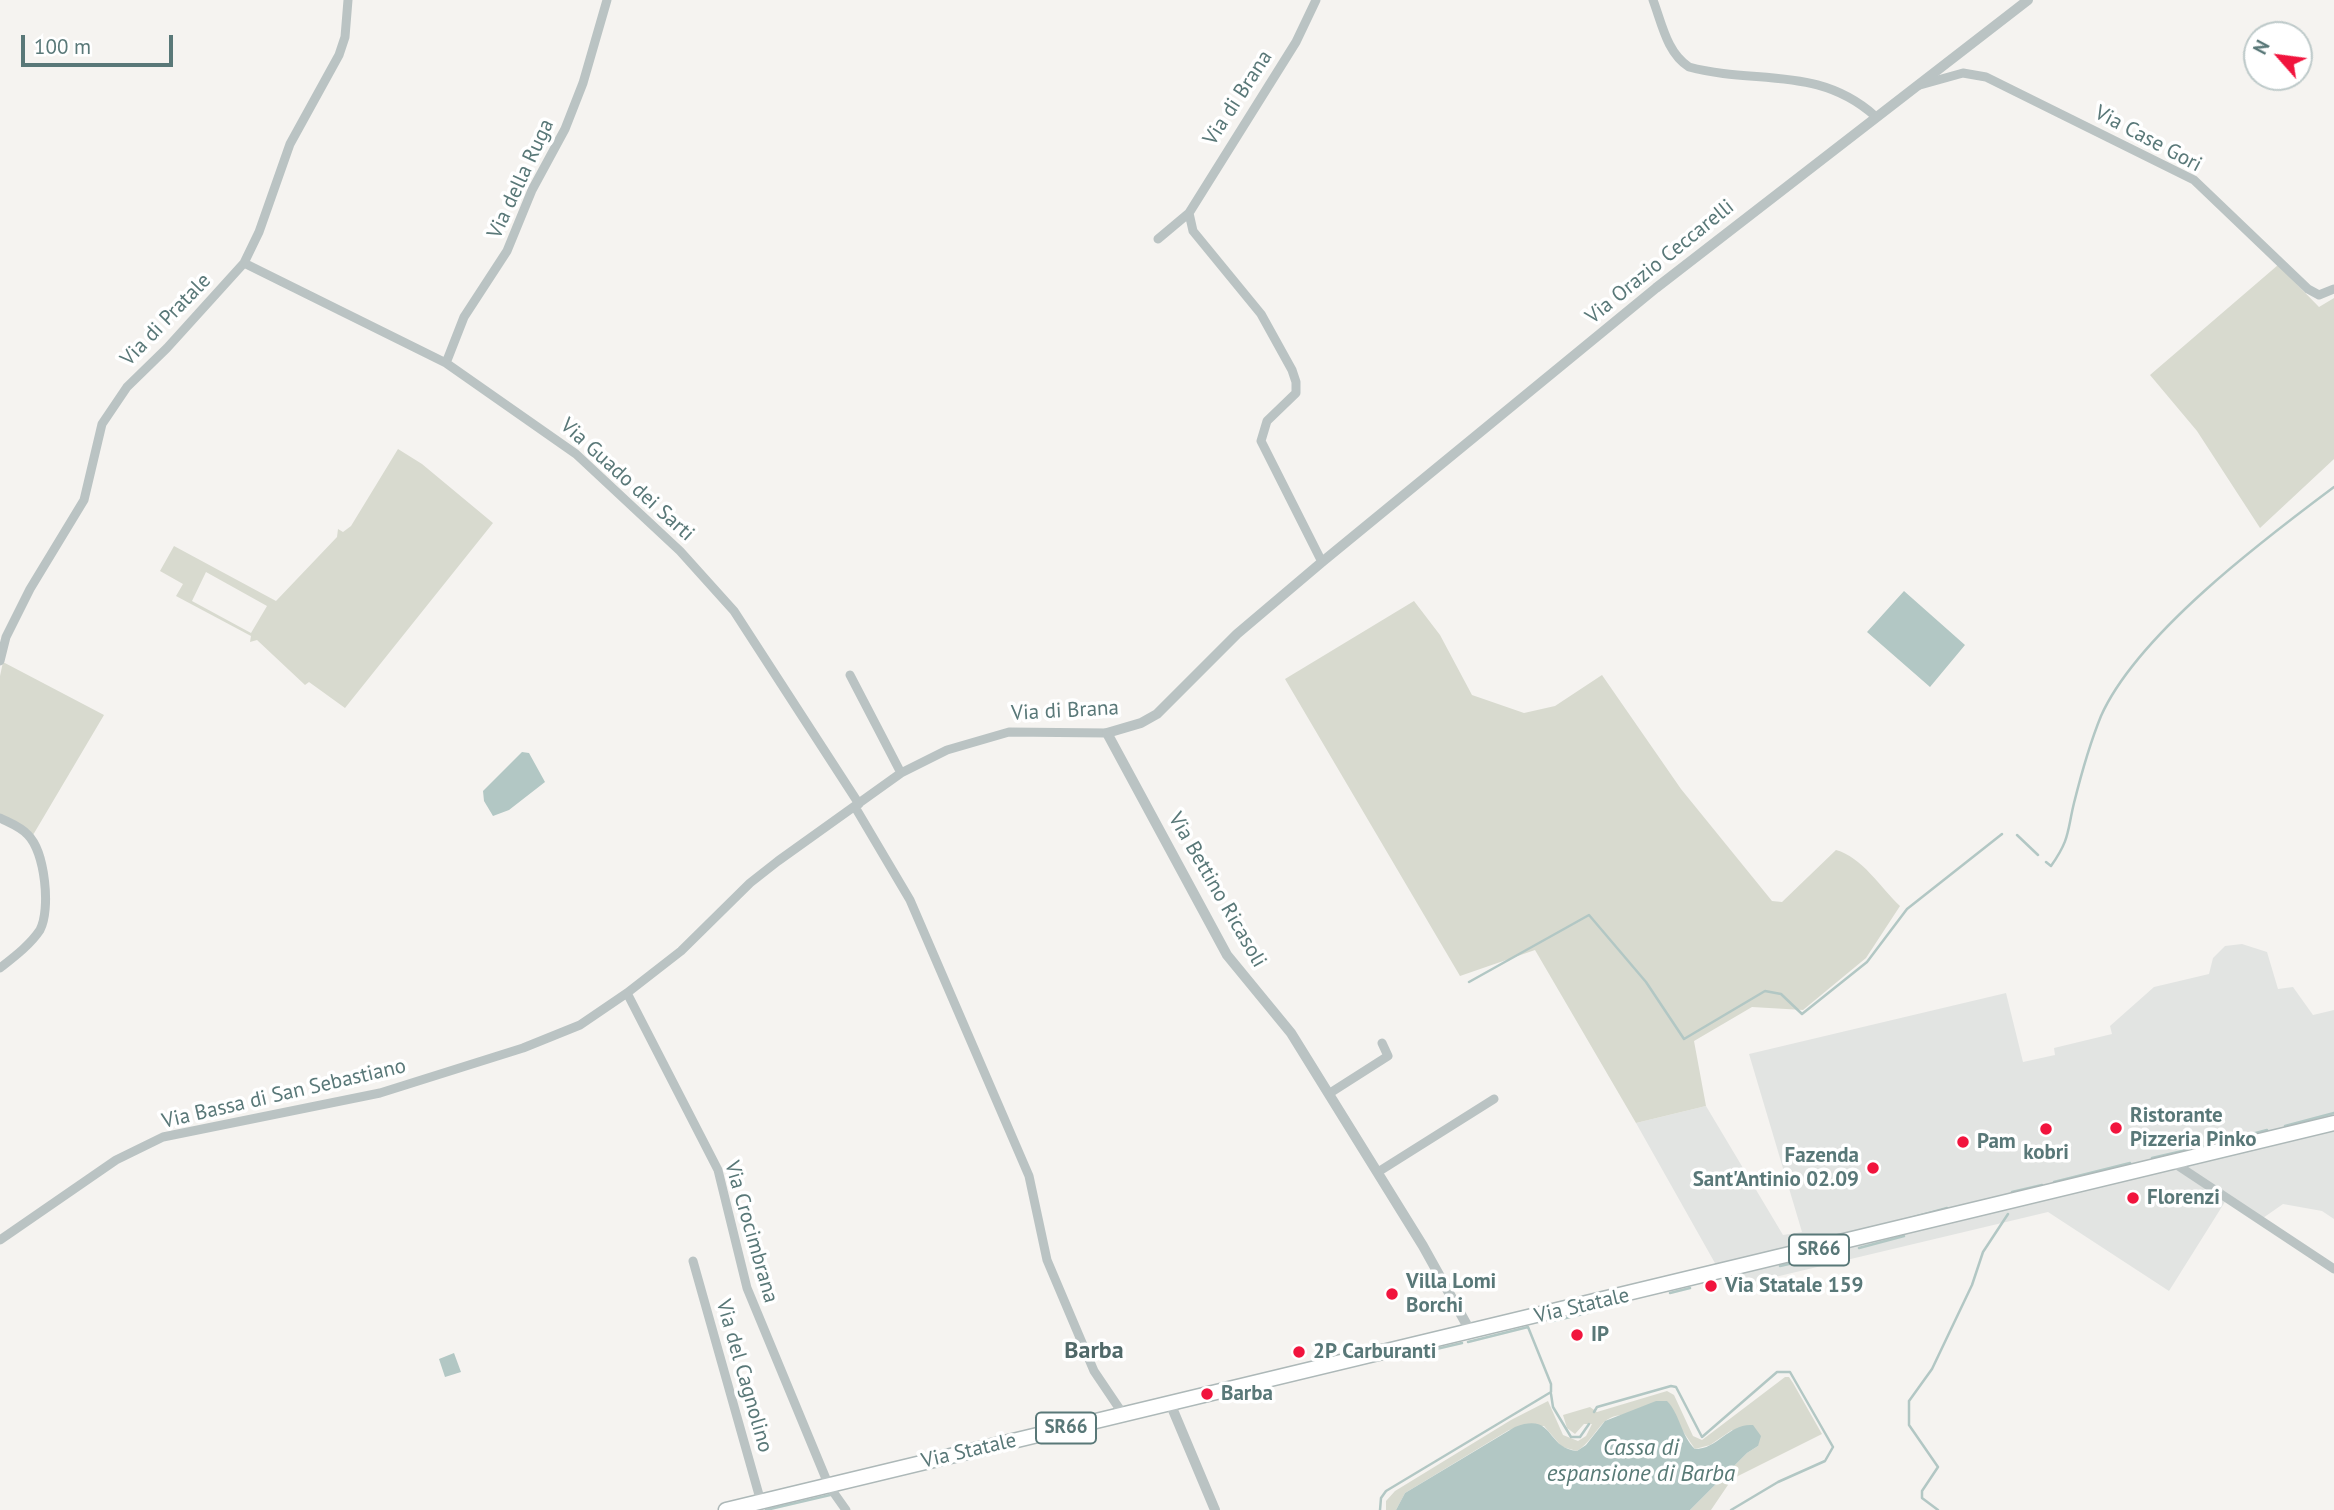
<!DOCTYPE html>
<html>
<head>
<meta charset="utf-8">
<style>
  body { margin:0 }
  #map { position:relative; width:2334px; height:1510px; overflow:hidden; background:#f5f3f0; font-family:"PT Sans",sans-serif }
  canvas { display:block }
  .north { position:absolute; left:2243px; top:21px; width:70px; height:70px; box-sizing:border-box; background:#fff; border:2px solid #bdc9c9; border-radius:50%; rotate:298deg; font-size:19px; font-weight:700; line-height:28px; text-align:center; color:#597878 }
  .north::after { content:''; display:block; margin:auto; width:24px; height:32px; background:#f1143d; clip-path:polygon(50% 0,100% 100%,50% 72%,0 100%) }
  .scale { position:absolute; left:21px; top:35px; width:152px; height:32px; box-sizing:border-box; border:4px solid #597878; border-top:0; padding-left:9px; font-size:21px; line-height:24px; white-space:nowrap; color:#597878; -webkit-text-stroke:5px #fff; paint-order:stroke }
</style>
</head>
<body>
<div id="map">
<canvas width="2334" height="1510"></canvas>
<div class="north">N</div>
<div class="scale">100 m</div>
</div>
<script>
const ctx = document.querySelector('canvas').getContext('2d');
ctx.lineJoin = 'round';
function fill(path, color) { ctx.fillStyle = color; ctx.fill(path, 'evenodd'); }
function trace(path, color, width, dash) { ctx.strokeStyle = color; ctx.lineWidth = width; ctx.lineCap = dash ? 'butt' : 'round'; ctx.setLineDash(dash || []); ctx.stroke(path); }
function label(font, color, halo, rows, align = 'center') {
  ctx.font = font + ' "PT Sans",sans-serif'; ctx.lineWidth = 7; ctx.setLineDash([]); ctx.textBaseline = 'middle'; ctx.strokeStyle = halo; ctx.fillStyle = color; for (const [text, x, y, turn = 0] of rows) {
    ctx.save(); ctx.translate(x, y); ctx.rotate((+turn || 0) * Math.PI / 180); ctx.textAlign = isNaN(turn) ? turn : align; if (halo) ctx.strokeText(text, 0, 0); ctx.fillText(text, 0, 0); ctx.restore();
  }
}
fill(new Path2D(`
  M2242 944 2267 952 2278 989 2293 987 2313 1015 2334 1010V1219L2322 1211 2283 1204 2263 1218 2228 1197 2169 1291 2048 1212 1729 1288 1636 1123 1706 1106 1783 1235 1802 1232 1749 1054 2006 993 2023 1062 2055 1055 2054 1048 2112 1034 2110 1026 2154 987 2209 974 2213 958 2225 946Z`), '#e2e4e2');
fill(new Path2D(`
  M2278 265 2319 307 2334 298V459L2260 528 2197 431 2150 375Z
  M398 449 422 464 493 523 345 708 309 682 305 685 257 640 250 642 251 636 176 596 183 584 160 571 174 546 276 601 337 537 338 529 343 532 351 526ZM206 572 267 606 251 633 192 601Z
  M1414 601 1440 635 1472 695 1524 713 1555 706 1602 675 1681 789 1772 901 1782 902 1836 850C1862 857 1881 888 1900 906L1866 958 1803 1010 1752 1007 1694 1041 1706 1106 1636 1123 1535 950 1460 976 1285 679Z
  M3 662 104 715 33 835 0 816V676Z
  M1785 1377H1789L1793 1383 1822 1434 1732 1479 1711 1510H1690L1747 1453 1758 1446 1732 1430 1710 1445 1695 1449 1682 1430C1660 1423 1623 1404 1603 1423 1594 1433 1589 1443 1577 1451L1562 1447 1544 1426 1509 1430 1405 1493 1396 1510H1386V1501L1395 1491 1511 1420 1548 1401 1563 1435 1578 1441 1586 1436 1592 1424H1584L1575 1434 1567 1428 1563 1415 1590 1407 1597 1412 1667 1391 1674 1395 1693 1436 1702 1440Z`), '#d8dacf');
fill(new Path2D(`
  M1904 591 1965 645 1930 687 1867 632Z
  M522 752 529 753 545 782 509 810 493 816 484 801 483 791Z
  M454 1353 461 1372 445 1377 439 1359Z
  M1656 1401H1667C1680 1414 1681 1436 1695 1449 1718 1449 1729 1423 1753 1425L1761 1436 1758 1446 1747 1453 1690 1510H1396L1405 1493 1515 1427C1555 1412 1545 1448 1577 1451L1586 1445 1605 1421Z`), '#b2c7c4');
trace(new Path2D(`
  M2017 835 2038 855
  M2046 862 2051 866C2070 839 2067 832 2074 803 2081 775 2090 743 2101 716 2137 635 2263 540 2334 487
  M1469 982 1589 915 1646 982 1684 1039 1765 991 1781 994 1802 1014 1867 962 1907 909 2002 834
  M2285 1126 2334 1113
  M2229 1140 2267 1130
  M2152 1158 2217 1143
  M2054 1182 2130 1163
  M2012 1192 2042 1185
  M1907 1219 1947 1208
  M1859 1248 1904 1236
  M1780 1266 1847 1251
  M1670 1293 1690 1288
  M1553 1321 1596 1311
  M1415 1354 1462 1343
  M1551 1394 1553 1407 1571 1437H1580L1589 1424
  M1594 1412 1597 1407 1671 1386 1676 1387 1702 1437 1777 1372H1790L1833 1447 1825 1461 1778 1482 1731 1510
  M766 1510 830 1495
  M1380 1510 1381 1498 1386 1491 1551 1392V1384L1528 1327 1468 1342
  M1938 1510 1922 1498V1491L1938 1467 1909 1425V1401L1932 1369 1972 1285 1983 1252 2008 1214`), '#b2c7c4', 2.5);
const primary = new Path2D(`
  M726 1510 2334 1123`);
trace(primary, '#adb8b8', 17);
trace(new Path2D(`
  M1653 0C1662 24 1667 53 1689 67 1756 85 1818 65 1875 116
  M1920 85 1963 73 1986 77 2194 180 2308 289 2319 295 2334 289
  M1189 213 1193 231 1261 314 1292 370 1296 382V393L1267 421 1261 441 1322 562
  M1158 239 1189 213 1296 42 1316 0
  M244 263 446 363 576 454 680 551 734 611 859 804
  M446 363 464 317 507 251 532 190 565 129 583 83 607 0
  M0 661 6 637 30 589 84 500 102 424 127 387 167 348 244 263 259 232 290 144 339 55 345 37 348 0
  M850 675 901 773
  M855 807 910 900 1029 1176 1047 1260 1094 1371 1123 1414
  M0 818C10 823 21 827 28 835 45 852 51 909 40 930 30 945 14 957 0 968
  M627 993 718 1170 747 1288 829 1486 846 1510
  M1330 1093 1388 1056 1382 1043
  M2174 1163 2334 1269
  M1378 1172 1494 1099
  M0 1240 116 1160 163 1137 380 1093 523 1048 580 1025 627 993 681 951 750 883 778 861 901 773 947 750 1009 732 1107 733
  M693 1261 761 1502`), '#bac3c3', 9);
trace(new Path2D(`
  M1468 1333V1327L1423 1246 1291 1033 1227 955 1107 733 1141 723 1157 714 1237 634 1322 562 1656 288 2028 0
  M1170 1403 1215 1510`), '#bac3c3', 10);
trace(primary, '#fff', 14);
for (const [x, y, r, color] of [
  [2116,1128,7,"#f1143d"],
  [2046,1129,7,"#f1143d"],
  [1963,1142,7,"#f1143d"],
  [1873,1168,7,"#f1143d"],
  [2133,1198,7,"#f1143d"],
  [1711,1286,7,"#f1143d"],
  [1392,1294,7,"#f1143d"],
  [1577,1335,7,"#f1143d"],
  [1299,1352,7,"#f1143d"],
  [1207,1394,7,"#f1143d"]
]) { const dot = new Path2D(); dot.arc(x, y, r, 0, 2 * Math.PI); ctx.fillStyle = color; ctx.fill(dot); trace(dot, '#fff', 2.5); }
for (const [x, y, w] of [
  [1819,1250,60],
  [1066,1428,60]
]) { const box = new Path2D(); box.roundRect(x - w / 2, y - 15.5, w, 31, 5); ctx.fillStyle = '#fff'; ctx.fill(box); trace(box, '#597878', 2); }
label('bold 19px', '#597878', null, [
  ["SR66",1819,1250],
  ["SR66",1066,1428]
]);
label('21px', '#597878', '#fff', [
  ["Via di Brana",1238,98,-57],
  ["Via Case Gori",2148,139,28],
  ["Via della Ruga",521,179,-65],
  ["Via Orazio Ceccarelli",1660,262,-39],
  ["Via di Pratale",166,320,-46],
  ["Via Guado dei Sarti",627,480,42],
  ["Via di Brana",1065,711,-3],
  ["Via Bettino Ricasoli",1217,890,60],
  ["Via Bassa di San Sebastiano",284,1094,-13],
  ["Via Crocimbrana",751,1232,74],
  ["Via Statale",1582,1306,-13],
  ["Via del Cagnolino",744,1376,74],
  ["Via Statale",969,1451,-13]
]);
label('bold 21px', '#597878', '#fff', [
  ["Ristorante",2130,1116],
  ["Pizzeria Pinko",2130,1140],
  ["Pam",1977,1142],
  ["kobri",2046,1153,"center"],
  ["Fazenda",1859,1156,"right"],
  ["Sant'Antinio 02.09",1859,1180,"right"],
  ["Florenzi",2147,1198],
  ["Villa Lomi",1406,1282],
  ["Borchi",1406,1306],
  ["Via Statale 159",1725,1286],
  ["IP",1591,1335],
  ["2P Carburanti",1313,1352],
  ["Barba",1221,1394]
], 'left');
label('italic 23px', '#587a76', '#fff', [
  ["Cassa di",1641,1448],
  ["espansione di Barba",1641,1474]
]);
label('bold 24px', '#506868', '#fff', [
  ["Barba",1094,1351]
]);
</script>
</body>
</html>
